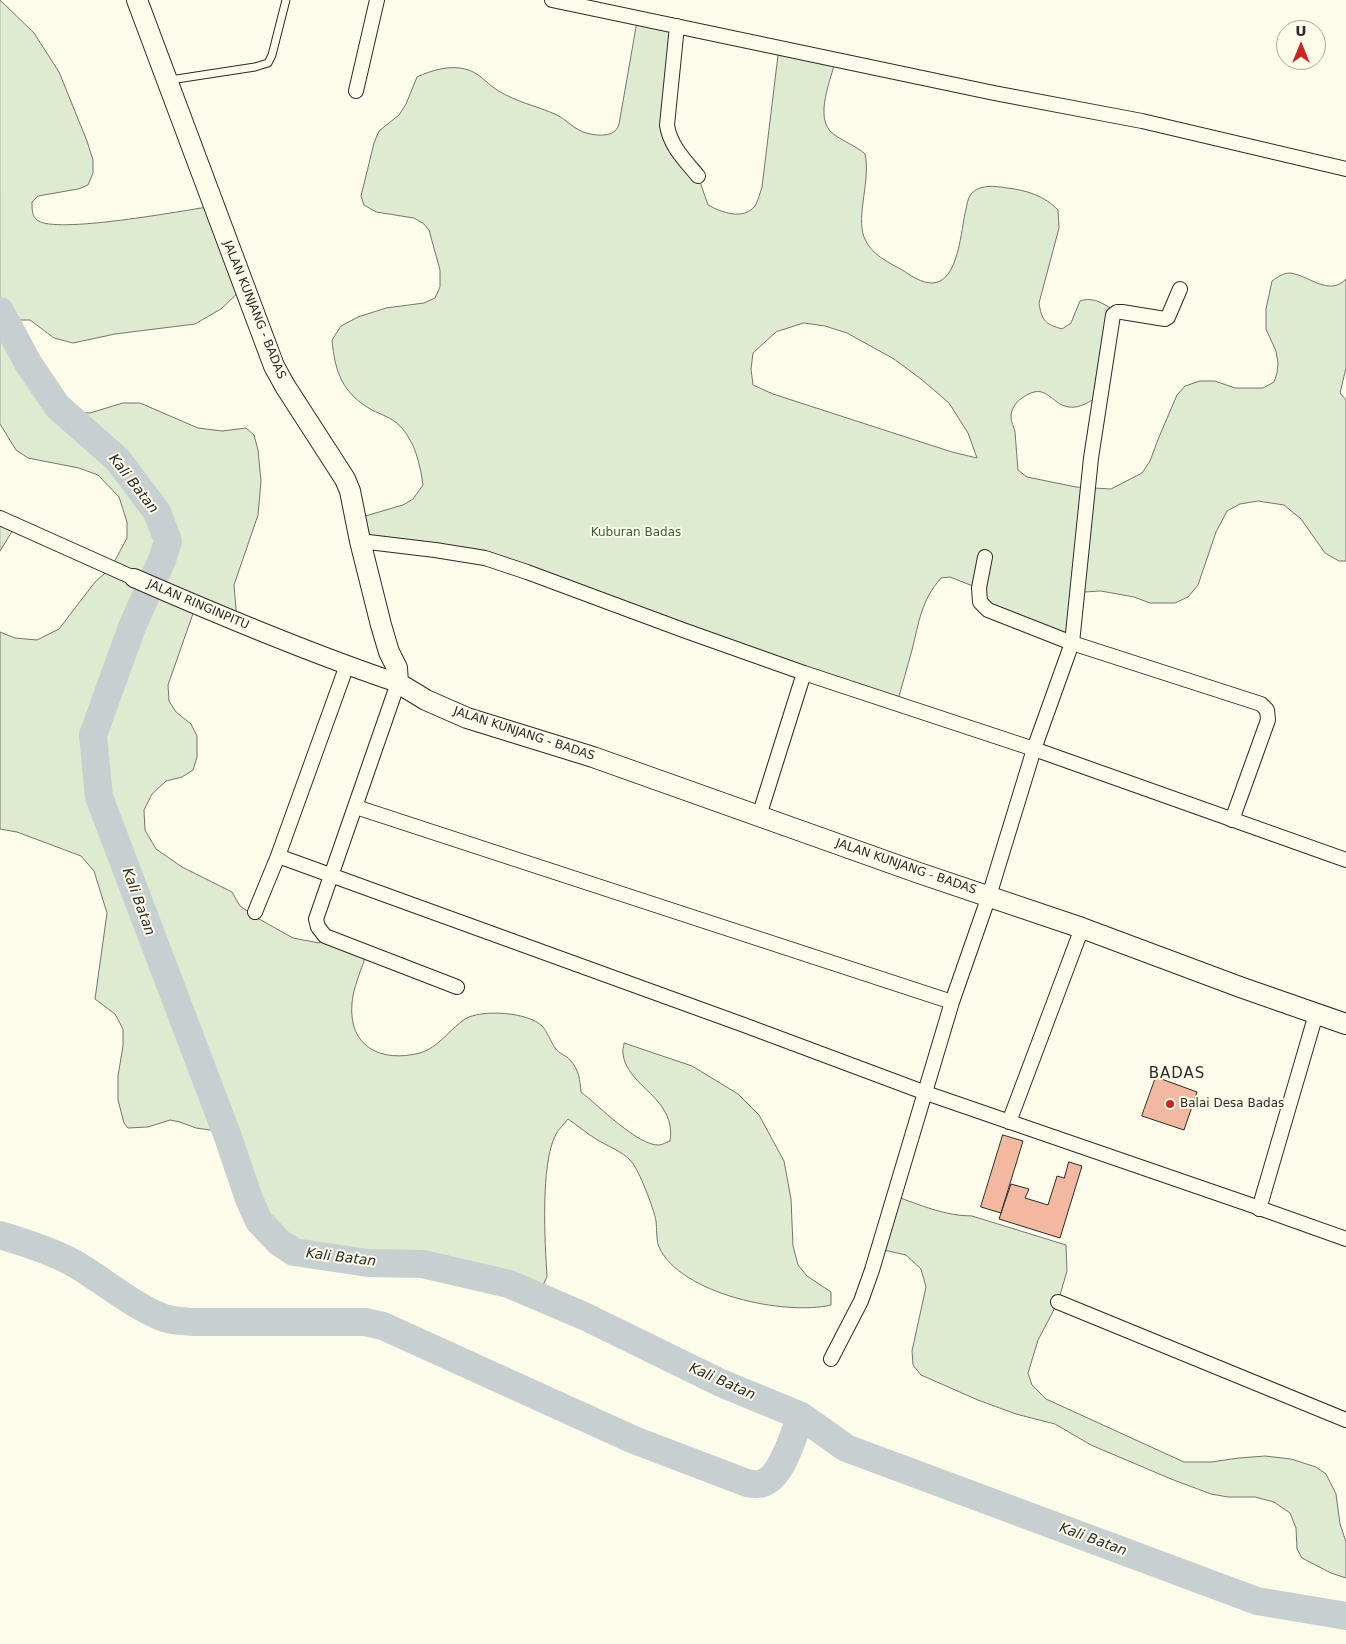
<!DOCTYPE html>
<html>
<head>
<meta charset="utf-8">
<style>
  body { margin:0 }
  #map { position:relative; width:1346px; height:1644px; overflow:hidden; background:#fdfbea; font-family:"DejaVu Sans",sans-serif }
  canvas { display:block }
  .north { position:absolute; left:1276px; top:20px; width:50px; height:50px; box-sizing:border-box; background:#fdfbea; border:1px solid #a9a89e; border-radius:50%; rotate:0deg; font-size:14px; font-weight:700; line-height:20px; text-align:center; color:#2b2b2b }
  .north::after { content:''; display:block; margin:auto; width:18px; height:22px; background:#c62828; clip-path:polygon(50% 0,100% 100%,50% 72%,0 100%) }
</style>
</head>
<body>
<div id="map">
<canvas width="1346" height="1644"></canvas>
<div class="north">U</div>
</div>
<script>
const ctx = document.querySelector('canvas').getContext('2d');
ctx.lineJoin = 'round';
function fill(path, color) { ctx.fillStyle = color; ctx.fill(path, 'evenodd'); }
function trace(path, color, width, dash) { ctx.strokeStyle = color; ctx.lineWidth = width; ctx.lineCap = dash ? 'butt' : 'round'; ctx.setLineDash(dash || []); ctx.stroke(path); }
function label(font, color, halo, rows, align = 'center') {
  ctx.font = font + ' "DejaVu Sans",sans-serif'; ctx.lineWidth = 4; ctx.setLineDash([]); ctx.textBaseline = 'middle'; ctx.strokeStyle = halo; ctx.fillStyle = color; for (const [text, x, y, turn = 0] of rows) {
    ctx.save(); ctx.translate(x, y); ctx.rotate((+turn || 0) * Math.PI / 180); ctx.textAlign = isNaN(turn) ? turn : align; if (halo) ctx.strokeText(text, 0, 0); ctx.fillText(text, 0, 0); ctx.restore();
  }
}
const green = new Path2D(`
  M0 0 34 33 59 72 87 141 93 160V173L88 185 78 189 38 196 32 202C32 209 32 216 37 220 54 235 186 210 214 206L244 287 221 309 195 324 115 334 73 343 54 338 30 320H18L11 331C25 356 43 394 64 412L90 413 123 403H140L198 428 222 431 246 428 254 435 258 450 261 481 258 515 234 585 237 621 196 605 168 685 169 701 176 712 191 724 197 736V757L193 770 182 777 166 781 152 794 144 810 145 830 156 849 182 867 232 892 240 906 259 919 293 938 319 943 325 936 367 952C362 968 353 988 352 1003 348 1047 381 1063 420 1053 438 1048 450 1029 465 1019 481 1009 528 1012 542 1026 547 1031 551 1042 555 1048 559 1054 566 1055 570 1060 579 1069 580 1081 581 1092 598 1105 638 1146 659 1145 662 1145 667 1142 670 1141 677 1098 627 1087 623 1054 622 1051 624 1046 624 1043L692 1066 738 1094 759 1115 784 1161 791 1199 793 1246 798 1265 807 1276 831 1292V1305C785 1316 680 1294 659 1247 656 1240 657 1229 656 1221 654 1209 639 1170 631 1161 622 1151 607 1146 596 1139 586 1133 577 1125 568 1119 564 1124 559 1129 556 1134 540 1164 545 1243 547 1277L541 1289 535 1295 509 1284 423 1264 368 1263 294 1252 279 1242 259 1221 249 1199 228 1137 217 1131 196 1128 180 1122 170 1120 148 1127 128 1128 124 1123 118 1100V1076L123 1046V1029L115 1014 95 999 107 913 94 871 81 856 17 832 0 829V632L15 638 37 640 59 629 95 582 111 568 127 538V522L119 497 98 475 79 468 28 458 16 450 0 424Z
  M638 18 677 26 667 125 698 176 708 205C721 212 743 221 755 206 758 201 760 193 762 187L779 47 836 59C831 79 814 117 832 133 842 141 855 145 865 154 871 179 856 215 864 237 871 255 888 262 904 271 911 276 922 283 932 283 959 283 961 228 966 209 967 204 968 198 971 194 980 184 995 186 1007 188 1026 190 1045 196 1058 210L1059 228 1039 303C1042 321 1045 324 1062 329L1071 323 1080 301C1094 296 1105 305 1117 312L1101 395C1092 400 1080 409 1069 407 1050 405 1047 380 1022 398 1015 403 1011 409 1011 417 1011 422 1014 427 1015 432 1016 445 1017 458 1018 470L1027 477 1076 487 1111 489 1142 473 1150 461 1159 437 1177 395 1185 386 1200 381H1215L1235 388H1263L1274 382 1277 373 1278 363 1276 351 1266 329V309L1272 281C1278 277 1283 273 1290 273 1308 275 1329 297 1346 279V368L1340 393 1346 400V561H1339L1325 553 1301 519 1284 505 1258 501 1240 504 1227 511 1216 532 1198 585 1188 597 1175 603H1150L1134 597 1101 591 1084 592 1072 643 988 610 978 588 950 577 941 578C921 601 919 622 912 650 907 668 902 686 897 703L527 572 360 541 355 519 403 505 413 499 423 485C420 464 415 441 399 425 392 418 380 414 372 410 342 393 335 372 332 340L341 326 358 317 386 308 424 303 435 298 440 287V270L429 230 424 224 414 218 376 212 364 205 361 196 374 143 379 131 399 115 406 104 417 77C432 70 450 65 465 69 479 72 486 83 497 90 516 102 537 106 557 115 565 119 571 126 579 130 587 135 608 138 615 131 617 129 618 127 619 124ZM804 323 825 326 847 333 894 359 921 379 949 403 968 433 977 458 952 452 773 394 753 385 751 369 753 353 776 332Z
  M0 518 16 525 0 551Z
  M895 1196C920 1205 945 1216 972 1216L1066 1245 1067 1271 1058 1302 1038 1340 1028 1373 1032 1385 1046 1399 1184 1462H1211L1239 1458 1265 1456 1291 1459 1316 1467 1326 1474 1336 1494 1340 1524 1346 1542V1578L1331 1573 1302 1558 1297 1549 1296 1528 1290 1513 1274 1502 1255 1497H1228L1211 1494 1171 1479 1091 1445 1055 1424 1016 1414 978 1400 921 1375 913 1365 912 1351 926 1287 921 1269 906 1255 879 1249Z`);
fill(green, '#deebd1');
trace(green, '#74746e', 1);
trace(new Path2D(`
  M0 311 28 363 57 406 118 460 157 512 168 541 162 560 132 627 93 735 99 797 228 1137 249 1199 259 1221 279 1242 294 1252 368 1263 423 1264 509 1284 584 1316 721 1383 801 1416 846 1448 1257 1601 1346 1616
  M0 1235C25 1243 52 1251 75 1264 103 1280 127 1302 157 1315 168 1321 182 1321 195 1322H365L383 1326 634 1440 747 1483C752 1484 758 1485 763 1483 783 1476 793 1435 801 1416`), '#c7d0d0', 28);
const building = new Path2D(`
  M1156 1077 1197 1092 1184 1130 1142 1116Z
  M1003 1135 1023 1141 1001 1213 981 1207Z
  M1069 1162 1082 1166 1060 1238 999 1219 1011 1184 1029 1189 1025 1198 1048 1205 1057 1176 1064 1178Z`);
fill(building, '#f2b8a0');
trace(building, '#2b2b2b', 1);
const service = new Path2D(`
  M170 80 255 67 268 63 272 55 286 0`);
const minor = new Path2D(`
  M552 0 994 93 1142 121 1346 169
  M677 26 667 125C670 146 685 160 698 176
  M356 91 377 0
  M0 518 134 578
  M360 541 435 550 485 558 527 572 683 630 804 673 1034 749 1346 860
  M985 557 979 588 980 602 988 610 1072 643 1091 458 1113 315 1117 312H1122L1165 319 1168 317 1180 289
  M398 683 316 919 318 927 325 936 457 987
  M356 807 952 1002
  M759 816 804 673
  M278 856 744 1025 926 1093 1248 1204 1346 1239
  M255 912 278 856 347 665
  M1009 1122 1082 928
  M1259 1209 1316 1014
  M1058 1302 1346 1420
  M831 1359 861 1301 872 1270 952 1002 989 896 1034 749 1072 643 1261 704 1267 710 1268 720 1232 820`);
const tertiary = new Path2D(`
  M134 578C221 616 309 653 398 683`);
const secondary = new Path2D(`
  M137 0 274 366 285 386 345 479 350 491 360 541 381 625 389 652 397 668 398 683 426 700 467 718 593 757 919 873 1082 928 1240 987 1346 1024`);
trace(service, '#2b2b2b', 9);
trace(minor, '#2b2b2b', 16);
trace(tertiary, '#2b2b2b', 20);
trace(secondary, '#2b2b2b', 22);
trace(service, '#fdfbea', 7);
trace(minor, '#fdfbea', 14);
trace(tertiary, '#fdfbea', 18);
trace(secondary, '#fdfbea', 20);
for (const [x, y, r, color] of [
  [1170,1104,5,"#c62828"]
]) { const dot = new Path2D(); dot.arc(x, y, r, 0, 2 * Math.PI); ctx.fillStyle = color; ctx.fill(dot); trace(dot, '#fdfbea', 2); }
label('12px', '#2b2b2b', '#fdfbea', [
  ["JALAN KUNJANG - BADAS",254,310,68],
  ["JALAN RINGINPITU",198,605,23],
  ["JALAN KUNJANG - BADAS",524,734,18],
  ["JALAN KUNJANG - BADAS",906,867,19]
]);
label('12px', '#34623c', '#fdfbea', [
  ["Kuburan Badas",636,533]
]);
label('12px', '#2b2b2b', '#fdfbea', [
  ["Balai Desa Badas",1180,1104]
], 'left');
label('italic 14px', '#2b2b2b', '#fdfbea', [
  ["Kali Batan",133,484,52],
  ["Kali Batan",138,902,70],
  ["Kali Batan",341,1258,7],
  ["Kali Batan",722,1382,24],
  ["Kali Batan",1093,1540,20]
]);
ctx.letterSpacing = '1px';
label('15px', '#2b2b2b', '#fdfbea', [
  ["BADAS",1177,1074]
]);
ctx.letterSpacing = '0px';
</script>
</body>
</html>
